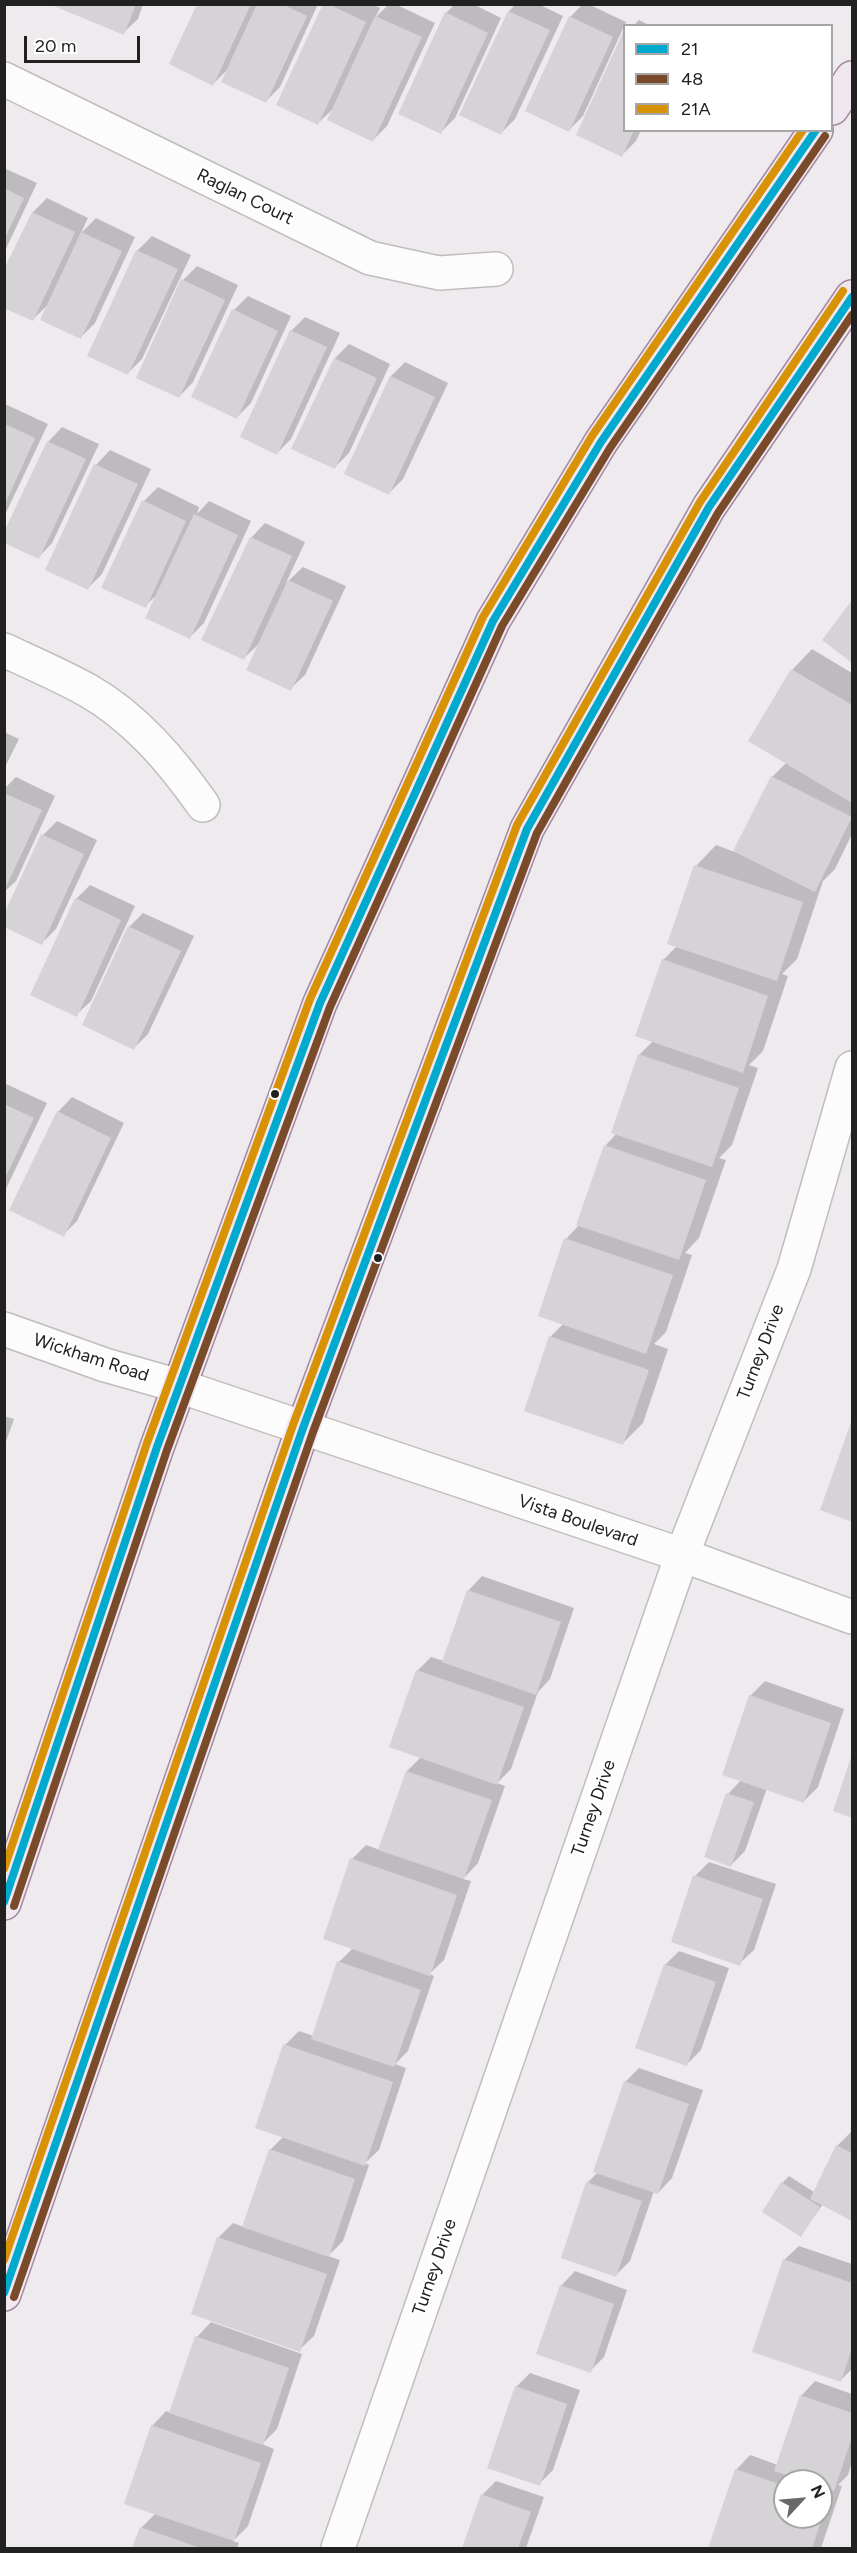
<!DOCTYPE html>
<html>
<head>
<meta charset="utf-8">
<style>
  body { margin:0 }
  #map { position:relative; width:857px; height:2553px; overflow:hidden; background:#eeeaee; font-family:Figtree,sans-serif }
  canvas { display:block }
  .frame { position:absolute; inset:0; border:6px solid #212121; pointer-events:none }
  .legend { position:absolute; left:623px; top:24px; width:210px; height:108px; box-sizing:border-box; background:#fff; border:2px solid #a6a6a6; margin:0; padding:8px 10px; list-style:none; font-size:18px; color:#212121 }
  .legend li { display:flex; align-items:center; gap:12px; height:30px }
  .legend b { width:30px; border:2px solid #a6a6a6 }
  .north { position:absolute; left:773px; top:2469px; width:60px; height:60px; box-sizing:border-box; background:#fff; border:2px solid #a6a6a6; border-radius:50%; rotate:64deg; font-size:16px; font-weight:700; line-height:24px; text-align:center; color:#212121 }
  .north::after { content:''; display:block; margin:auto; width:21px; height:27px; background:#696769; clip-path:polygon(50% 0,100% 100%,50% 72%,0 100%) }
  .scale { position:absolute; left:24px; top:36px; width:116px; height:27px; box-sizing:border-box; border:3px solid #212121; border-top:0; padding-left:8px; font-size:18px; line-height:21px; white-space:nowrap; color:#212121; -webkit-text-stroke:4px #fff; paint-order:stroke }
</style>
</head>
<body>
<div id="map">
<canvas width="857" height="2553"></canvas>
<div class="frame"></div>
<ul class="legend">
<li><b style="height:8px;background:#00a9ce"></b>21</li>
<li><b style="height:8px;background:#7a4b2a"></b>48</li>
<li><b style="height:8px;background:#d79205"></b>21A</li>
</ul>
<div class="north">N</div>
<div class="scale">20 m</div>
</div>
<script>
const ctx = document.querySelector('canvas').getContext('2d');
ctx.lineJoin = 'round';
function fill(path, color) { ctx.fillStyle = color; ctx.fill(path, 'evenodd'); }
function trace(path, color, width, dash) { ctx.strokeStyle = color; ctx.lineWidth = width; ctx.lineCap = dash ? 'butt' : 'round'; ctx.setLineDash(dash || []); ctx.stroke(path); }
function label(font, color, halo, rows, align = 'center') {
  ctx.font = font + ' Figtree,sans-serif'; ctx.lineWidth = 5; ctx.setLineDash([]); ctx.textBaseline = 'middle'; ctx.strokeStyle = halo; ctx.fillStyle = color; for (const [text, x, y, turn = 0] of rows) {
    ctx.save(); ctx.translate(x, y); ctx.rotate((+turn || 0) * Math.PI / 180); ctx.textAlign = isNaN(turn) ? turn : align; if (halo) ctx.strokeText(text, 0, 0); ctx.fillText(text, 0, 0); ctx.restore();
  }
}
fill(new Path2D(`
  M53 4H143L138 19 123 33Z
  M199 4H318L280 87 266 101 229 68 213 84Z
  M324 4H372L380 8 375 18 389 4H395L435 23 387 126 373 140 334 108 318 123Z
  M455 4H473L501 18 455 118 441 132 446 13Z
  M516 4H538L563 16 515 119 501 133 509 11Z
  M583 4H588L626 22 583 116 569 130 570 17Z
  M639 20 651 26H633Z
  M624 34V130H641L636 141 622 155 578 135Z
  M4 168 37 183 4 253Z
  M47 198 88 218 81 233 96 218 135 237 95 323 81 337 49 304 33 319V212Z
  M152 236 191 255 142 359 128 373 89 355 137 251Z
  M197 266 238 285 193 382 179 397 183 280Z
  M248 296 291 316 251 403 237 417 234 310Z
  M305 317 340 333 291 439 277 453 291 331Z
  M349 344 390 364 349 453 335 467V358Z
  M405 362 448 383 403 479 389 493 391 376Z
  M5 404 48 424 4 517V404Z
  M62 427 99 444 52 543 38 558 48 442Z
  M110 450 151 469 102 574 88 588 47 569 96 465Z
  M158 487 199 507 197 514 209 501 251 521 204 623 190 637 158 594 145 606 144 501Z
  M265 523 305 542 286 583 303 567 346 586 305 675 290 689 261 642 244 658 251 538Z
  M852 602V661L824 640Z
  M812 649 852 673V834L835 869 823 881 797 959 782 974 788 976 763 1051 749 1065 758 1068 732 1145 719 1158 726 1160 699 1238 685 1253 692 1255 666 1332 654 1344 668 1349 643 1423 623 1443 550 1337 563 1324 539 1316 566 1239 579 1225 605 1146 617 1133 639 1055 653 1041 663 960 678 945 696 866 716 845 735 852 772 777 787 762 792 670Z
  M4 732 19 739 4 769Z
  M16 777 55 796 16 881 4 892V789Z
  M57 821 97 840 56 929 42 943 43 835Z
  M90 885 135 906 91 1001 76 1015V899Z
  M143 913 194 936 148 1034 134 1048 129 927Z
  M4 1083 47 1103 4 1193Z
  M72 1097 124 1123 77 1221 63 1235 58 1112Z
  M4 1416 14 1419 4 1447Z
  M852 1423V1520L822 1509Z
  M482 1576 574 1608 550 1679 538 1692 511 1769 497 1783 505 1786 478 1863 463 1879 471 1881 444 1960 429 1974 434 1976 408 2051 395 2064 406 2068 379 2150 365 2163 369 2165 343 2241 328 2256 340 2260 314 2336 299 2350 193 2313 219 2237 233 2223 244 2227 270 2150 284 2136 285 2045 299 2031 314 2036 339 1962 353 1948 352 1859 366 1845 380 1850 407 1771 421 1757 417 1671 431 1657 444 1661 468 1591Z
  M765 1681 844 1709 818 1787 804 1801 767 1788 745 1851 731 1865 728 1794 741 1780 724 1774 751 1695Z
  M852 1758V1817L835 1810Z
  M709 1862 776 1884 754 1950 739 1964 695 1876Z
  M679 1951 729 1968 701 2050 687 2064 665 1965Z
  M639 2068 703 2090 672 2178 658 2193 654 2191 630 2261 616 2275 587 2183 598 2172 625 2082Z
  M852 2131V2219L823 2204 801 2235 782 2183 789 2176 814 2192 837 2146Z
  M799 2246 852 2264V2369L841 2380 784 2260Z
  M575 2271 627 2290 604 2357 590 2371 561 2286Z
  M211 2322 302 2354 277 2429 262 2444 274 2449 248 2526 233 2541 239 2543 237 2548H134L141 2528 156 2513 152 2426 166 2411 171 2413 197 2337Z
  M530 2373 580 2390 553 2470 539 2484 516 2387Z
  M815 2381 852 2394V2462L848 2475 838 2485 842 2486 821 2548H710L736 2470 750 2455 778 2465 801 2396ZM785 2481H821V2517H785Z
  M496 2481 544 2497 526 2548H464L482 2495Z`), '#0003');
fill(new Path2D(`
  M49 4H136L124 35Z
  M197 4H251L213 86 169 64Z
  M257 4H282L307 16 266 103 221 82Z
  M323 4H328L366 22 318 125 276 105Z
  M508 11 550 30 501 135 459 115Z
  M445 12 488 33 441 134 398 114Z
  M375 16 422 37 373 142 327 120Z
  M569 16 613 37 569 132 525 111Z
  M624 30V130H634L622 157 576 135Z
  M4 188 24 198 4 240Z
  M32 212 75 232 33 321 4 308V269Z
  M81 232 122 251 81 339 40 320Z
  M136 250 178 269 128 375 87 356Z
  M181 279 225 300 179 398 136 378Z
  M232 309 278 331 237 419 191 397Z
  M290 330 327 347 277 455 240 437Z
  M334 358 377 378 335 469 291 449Z
  M390 376 435 397 389 495 344 474Z
  M5 424 35 438 5 504Z
  M47 441 86 459 39 559 4 543V532Z
  M94 464 138 484 88 590 45 570Z
  M142 500 186 521 146 608 101 588Z
  M194 514 238 535 190 639 145 618Z
  M250 537 292 556 244 660 201 640Z
  M288 580 333 601 291 691 246 670Z
  M852 600V663L822 640Z
  M791 669 852 705V803L748 741Z
  M771 776 852 817 815 892 733 851Z
  M4 793 42 810 4 891Z
  M41 834 84 854 42 945 4 927V914Z
  M694 865 803 902 777 981 667 944Z
  M75 898 121 920 77 1017 30 995Z
  M128 926 181 951 134 1050 82 1025Z
  M662 959 768 996 743 1073 635 1036Z
  M638 1054 739 1088 712 1167 611 1133Z
  M4 1104 34 1118 4 1180Z
  M57 1111 111 1138 64 1237 9 1210Z
  M604 1145 706 1180 679 1260 576 1225Z
  M564 1238 673 1275 646 1354 538 1316Z
  M549 1336 649 1370 623 1445 524 1411Z
  M852 1419V1522L820 1510Z
  M467 1590 561 1622 536 1695 442 1662Z
  M416 1670 524 1707 497 1785 389 1747Z
  M749 1695 831 1723 804 1803 722 1775Z
  M852 1754V1818L833 1811Z
  M406 1771 492 1800 464 1879 378 1850Z
  M726 1793 754 1802 731 1867 704 1857Z
  M350 1858 457 1895 430 1976 323 1939Z
  M693 1875 763 1899 740 1966 671 1942Z
  M337 1961 421 1990 394 2067 311 2039Z
  M664 1964 716 1982 687 2066 635 2048Z
  M283 2044 393 2082 365 2166 255 2128Z
  M624 2081 689 2104 658 2194 593 2172Z
  M836 2145 852 2153V2221L810 2199Z
  M269 2149 355 2179 329 2257 242 2227Z
  M586 2182 642 2201 616 2277 561 2258Z
  M781 2182 820 2207 801 2237 762 2212Z
  M217 2237 327 2274 300 2352 191 2314Z
  M783 2259 852 2283V2348L841 2382 752 2352Z
  M560 2285 614 2304 591 2373 536 2354Z
  M195 2336 289 2368 263 2445 169 2413Z
  M515 2386 567 2404 540 2486 487 2468Z
  M800 2395 852 2413V2437L834 2491 821 2486V2481H805L774 2471Z
  M151 2425 261 2463 234 2541 124 2504Z
  M735 2469 785 2486V2517H821V2498L828 2500 812 2548H708Z
  M481 2494 531 2512 518 2548H462Z
  M140 2527 200 2548H132Z`), '#d6d3d7');
const minor = new Path2D(`
  M4 79 370 258 439 273 496 269
  M4 650C32 663 60 675 87 690 135 717 172 761 203 805
  M4 1329 105 1365 179 1386 682 1555 852 1617
  M338 2548 682 1555 794 1269 852 1068`);
const major = new Path2D(`
  M832 108 852 78
  M4 1903 157 1447 320 1003 493 621 601 442 816 130
  M4 2294 303 1428 527 829 709 507 852 297`);
trace(minor, '#bfbdbf', 36);
trace(major, '#a388a0', 36);
trace(minor, '#fcfcfc', 33);
trace(major, '#f1e7f1', 33);
trace(new Path2D(`
  M4 1902 157 1447 320 1003 493 621 601 442 816 130
  M4 2293 303 1428 527 829 709 507 852 297`), '#00a9ce', 8);
trace(new Path2D(`
  M14 1906 167 1450 330 1007 502 626 610 448 825 136
  M14 2297 313 1432 537 833 718 513 852 315`), '#7a4b2a', 8);
trace(new Path2D(`
  M4 1869 147 1443 310 999 483 617 592 436 803 130
  M4 2260 293 1425 517 825 700 502 843 291`), '#d79205', 8);
for (const [x, y, r, color] of [
  [275,1094,5,"#212121"],
  [378,1258,5,"#212121"]
]) { const dot = new Path2D(); dot.arc(x, y, r, 0, 2 * Math.PI); ctx.fillStyle = color; ctx.fill(dot); trace(dot, '#fff', 2); }
label('18px', '#212121', '#fff', [
  ["Raglan Court",245,197,26],
  ["Turney Drive",761,1352,-69],
  ["Wickham Road",91,1358,18],
  ["Vista Boulevard",578,1521,19],
  ["Turney Drive",594,1808,-71],
  ["Turney Drive",435,2267,-71]
]);
</script>
</body>
</html>
